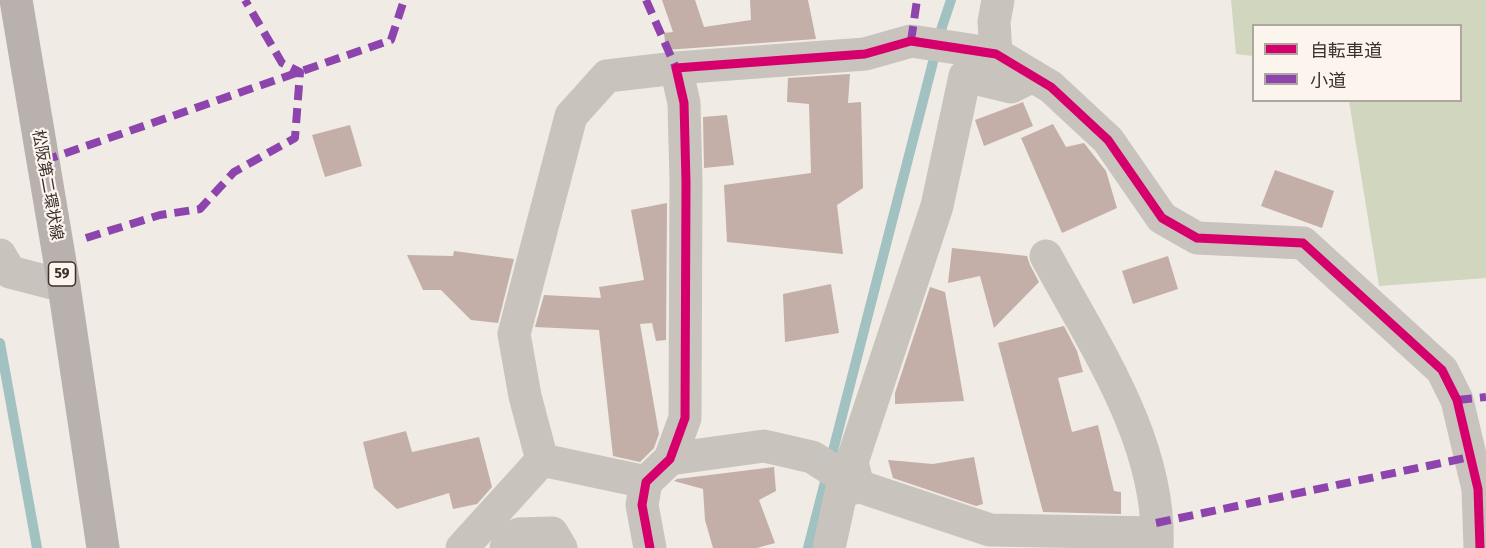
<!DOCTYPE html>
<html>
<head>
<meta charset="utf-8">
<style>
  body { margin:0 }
  #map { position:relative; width:1486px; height:548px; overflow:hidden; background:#f0ebe5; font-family:"Fira Sans Condensed","Noto Sans JP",sans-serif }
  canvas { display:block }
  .legend { position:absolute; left:1252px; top:24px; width:210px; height:78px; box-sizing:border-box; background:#fbf5ee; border:2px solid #aea6a0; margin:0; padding:8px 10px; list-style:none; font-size:18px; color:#3b302b }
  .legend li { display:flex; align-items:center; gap:12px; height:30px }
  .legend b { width:30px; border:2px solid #aea6a0 }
</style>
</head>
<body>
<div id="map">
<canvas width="1486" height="548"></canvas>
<ul class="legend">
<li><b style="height:8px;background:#d6006c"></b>自転車道</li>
<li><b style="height:8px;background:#8e44ad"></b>小道</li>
</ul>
</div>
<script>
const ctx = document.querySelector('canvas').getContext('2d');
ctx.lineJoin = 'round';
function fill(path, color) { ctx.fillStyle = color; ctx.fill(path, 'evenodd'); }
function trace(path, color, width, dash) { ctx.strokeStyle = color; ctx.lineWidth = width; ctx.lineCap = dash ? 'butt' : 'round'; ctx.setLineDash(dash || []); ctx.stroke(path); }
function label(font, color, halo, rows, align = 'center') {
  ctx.font = font + ' "Fira Sans Condensed","Noto Sans JP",sans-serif'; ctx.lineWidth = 4.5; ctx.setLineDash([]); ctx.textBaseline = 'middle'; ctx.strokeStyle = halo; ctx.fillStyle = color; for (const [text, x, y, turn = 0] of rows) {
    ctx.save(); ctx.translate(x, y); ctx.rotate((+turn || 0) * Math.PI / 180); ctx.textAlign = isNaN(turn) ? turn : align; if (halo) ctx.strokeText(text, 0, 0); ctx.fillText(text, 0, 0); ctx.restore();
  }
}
fill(new Path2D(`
  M1231 0H1486V278L1379 286 1349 101 1460 100V26H1254L1253 56 1236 54Z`), '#d1d6bf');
trace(new Path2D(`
  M0 343 37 548
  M808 548 942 27 951 0`), '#a1c2c1', 10);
fill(new Path2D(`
  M662 0H695L704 27 751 20 750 0H808L816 39 666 50 664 33 673 32Z
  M850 74 848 103 861 102 863 188 837 205 843 254 727 242 724 185 811 173 809 104 787 102 788 78Z
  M1023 102 1033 126 984 146 975 120Z
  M727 115 734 165 704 168 703 117Z
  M1053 124 1066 147 1084 143 1106 171 1117 208 1062 233 1021 138Z
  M350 125 362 166 325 177 312 135Z
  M1275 170 1334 191 1322 228 1261 206Z
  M667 203 666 340 656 341 652 323 640 324 659 434 654 448 640 462 613 456 599 330 535 327 544 295 601 298 599 287 644 280 631 210Z
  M952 248 1027 256 1030 265 1039 282 994 328 980 276 948 283Z
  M454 251 514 259 498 323 471 320 441 290H423L407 255 453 256Z
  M1168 256 1178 289 1133 304 1122 271Z
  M831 284 839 333 785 342 783 294Z
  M930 287 945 292 964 401 895 404V393Z
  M1064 326 1077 351 1083 372 1058 378 1072 432 1098 425 1114 491 1121 492V514L1043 512 998 343Z
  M406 431 412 452 479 437 492 487 477 504 453 509 449 493 397 509 374 488 363 442Z
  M974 457 983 504 976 506 893 478 888 460 933 464Z
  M774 467 776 491 759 500 775 543 757 548H713L705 520 703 489 674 481 677 479Z`), '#c3afa7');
trace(new Path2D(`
  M996 54 994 22 998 0
  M0 255 10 272 64 286
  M1046 256C1094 345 1162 443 1157 548
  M670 459 764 446 812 457 858 486 990 530 1157 533
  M542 460 646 482
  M462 548 542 460 525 396 514 334 571 116 607 76 676 68
  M506 548 519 534 552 533 561 548
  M650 548 642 505 646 482 670 459 685 418 686 182 684 103 676 68 865 54 911 41 996 54 1051 87 1108 140 1162 218 1197 238 1303 243 1442 370 1457 400 1478 489 1480 548
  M829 548 841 493 858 486 852 462 937 206 965 76 1011 87 1033 76`), '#c9c3be', 33);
trace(new Path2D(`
  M16 0 64 286 103 548`), '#b8b1ad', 33);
trace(new Path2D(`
  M646 0 676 68
  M911 41 917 0
  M43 161 391 40 404 0
  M86 238 160 215 200 209 234 172 295 138 300 72 282 63 245 0
  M1457 400 1486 397
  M1156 523 1470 457`), '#8e44ad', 8, [15, 8]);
trace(new Path2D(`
  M650 548 642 505 646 482 670 459 685 418 686 182 684 103 676 68 865 54 911 41 996 54 1051 87 1108 140 1162 218 1197 238 1303 243 1442 370 1457 400 1478 489 1480 548`), '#d6006c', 9);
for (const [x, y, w] of [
  [62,274,27]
]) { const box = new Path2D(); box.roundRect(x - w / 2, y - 12, w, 24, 4.5); ctx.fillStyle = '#fbf5ee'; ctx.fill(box); trace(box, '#3b302b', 1.5); }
label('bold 15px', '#3b302b', null, [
  ["59",62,274]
]);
label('16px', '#3b302b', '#fbf5ee', [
  ["松阪第二環状線",47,185,80]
]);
</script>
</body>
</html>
